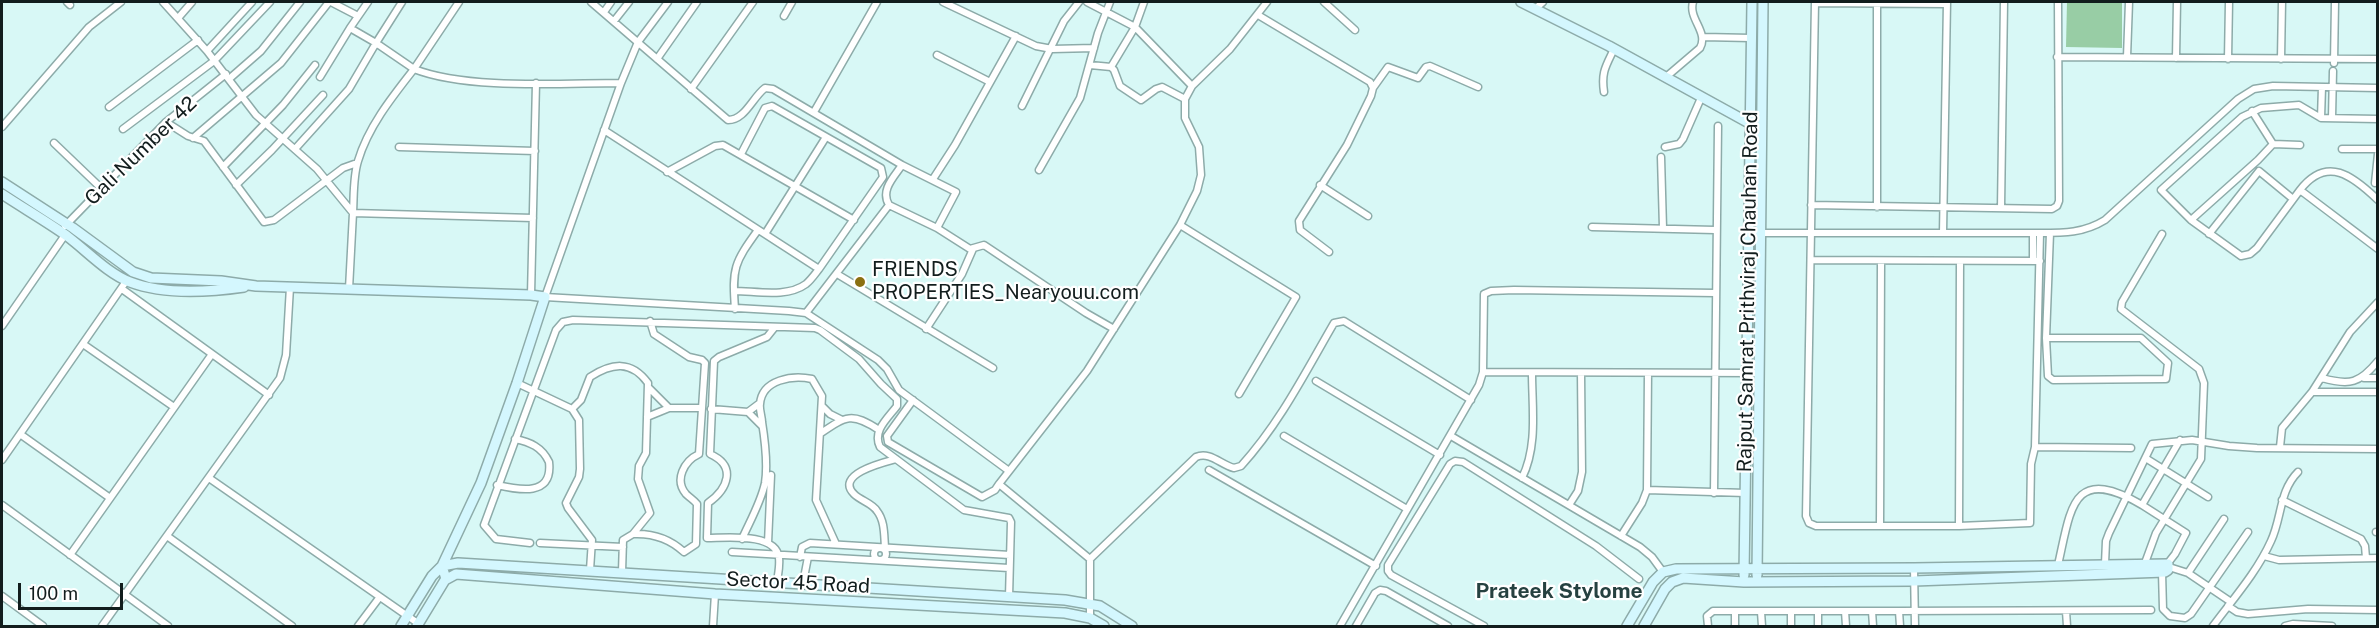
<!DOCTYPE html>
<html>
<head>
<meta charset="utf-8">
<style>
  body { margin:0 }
  #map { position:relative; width:2379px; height:628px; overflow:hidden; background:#d8f8f6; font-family:"Public Sans",sans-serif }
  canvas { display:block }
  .frame { position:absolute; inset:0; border:3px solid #121d1d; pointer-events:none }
  .scale { position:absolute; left:18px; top:583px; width:105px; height:27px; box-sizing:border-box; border:3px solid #121d1d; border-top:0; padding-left:8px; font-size:18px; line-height:21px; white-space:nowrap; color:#121d1d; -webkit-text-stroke:4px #fff; paint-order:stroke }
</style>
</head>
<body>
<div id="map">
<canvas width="2379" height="628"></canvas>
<div class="frame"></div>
<div class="scale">100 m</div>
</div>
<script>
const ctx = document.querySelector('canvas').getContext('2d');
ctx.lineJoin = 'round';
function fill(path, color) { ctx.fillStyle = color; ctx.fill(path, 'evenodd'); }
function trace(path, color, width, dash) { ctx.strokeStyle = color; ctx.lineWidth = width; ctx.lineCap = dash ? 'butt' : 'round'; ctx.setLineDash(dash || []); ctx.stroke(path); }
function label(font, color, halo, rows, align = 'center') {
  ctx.font = font + ' "Public Sans",sans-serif'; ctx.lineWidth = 4.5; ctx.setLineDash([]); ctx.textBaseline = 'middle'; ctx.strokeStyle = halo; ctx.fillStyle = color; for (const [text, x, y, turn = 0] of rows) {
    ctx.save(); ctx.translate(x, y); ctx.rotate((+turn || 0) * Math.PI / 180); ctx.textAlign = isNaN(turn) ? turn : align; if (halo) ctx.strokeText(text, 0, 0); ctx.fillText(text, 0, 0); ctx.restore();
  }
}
fill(new Path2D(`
  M2067 2H2122V48L2066 47Z`), '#98cda5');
const street = new Path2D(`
  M67 2 70 5
  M163 2 207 51 256 115 317 169 353 213
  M331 2 358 16
  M459 2 414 69C468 90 561 83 621 83
  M591 2 728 120C745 120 752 98 765 88L773 89 902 165C894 177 880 190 889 205L806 313
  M668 2 638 42 621 83 545 297 789 311 806 313 878 360 887 369 899 390 1009 471
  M943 2 1036 46 1052 49 1094 48
  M1087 2 1135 27 1192 86
  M1324 2 1355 30
  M1815 2 1806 516 1809 523 1816 526H1959L2030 523 2031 464 2035 447 2040 233
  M1815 3 1946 4
  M1877 4V207
  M1535 9 1543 2
  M604 12 611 2
  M1258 15 1370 82 1373 88 1371 96 1347 145 1299 221 1300 230 1329 252
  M784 16 792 2
  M179 17 192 2
  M614 21 629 2
  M1703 37 1751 38
  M207 51 252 2
  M937 55 990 82
  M2057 57 2378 59
  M2127 57 2129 2
  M2176 58 2177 2
  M657 59 697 2
  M2228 59 2229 2
  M2281 59 2282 2
  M2334 63 2335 2
  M1090 65 1111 67 1114 70 1120 86 1141 100 1156 89 1162 87 1185 99
  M1111 67 1135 27 1144 2
  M320 77 350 28
  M1666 77 1700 48C1709 32 1688 19 1693 2
  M229 79 261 51 300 2
  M1373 88 1388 67 1418 78 1426 67 1430 66 1478 87
  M691 89 753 2
  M1604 92C1601 72 1606 66 1614 49
  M1022 106 1064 21 1079 2
  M109 107 198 40
  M2252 111 2273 144
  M814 112 877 2
  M2321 118 2322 87
  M2332 118 2333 71
  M166 122 188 136 204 141 264 222 274 220 343 168 357 163
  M2 127 89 27 121 2
  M123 129 214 61 270 2
  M604 130 819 269 883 177 881 168 772 106 765 108 741 154
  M193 138 281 63 329 2
  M54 143 102 189
  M399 147 535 151
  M1665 147 1679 144 1683 139 1701 98
  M295 149 349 89 376 43 350 28 368 2
  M2342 149H2378
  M1661 157 1663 228
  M902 165 956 192 937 228
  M223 167 283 105 315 65
  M1039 170 1080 98 1098 33 1110 2
  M667 172 715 146 723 145 854 220
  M933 179 955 145 1016 36
  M2375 183 2378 154
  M236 185 272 150 323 95
  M1320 185 1368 216
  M2300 190 2257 248 2250 254 2241 256 2191 220 2161 190 2242 117 2261 108 2299 105 2321 118 2378 119
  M2378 200C2353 176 2327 155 2300 190L2378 249
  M889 205 937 228 970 249 984 245 1086 313 1114 329
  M1811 205 2052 209 2057 206 2059 201 2058 2
  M2001 208 2004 2
  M353 212C354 196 353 177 358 161 368 127 392 97 414 69L376 43 402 2
  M2191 220 2258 160 2273 144 2300 145
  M1180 225 1296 297 1239 394
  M65 226 166 122 226 74
  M1592 227 1715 230
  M1747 233H2040C2064 233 2084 233 2105 220L2238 99 2254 89 2273 86 2378 88
  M1943 233 1947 2
  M765 234 826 137
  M2209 234 2259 171 2293 199
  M1811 260 2040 261
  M2033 261V233
  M837 274 993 368
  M122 289 269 395
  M349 289 353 213 533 218
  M734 291C756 291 787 298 806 284 811 280 815 274 819 269
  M531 295 536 83
  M735 309C732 268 734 263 758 230
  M2 326 65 235
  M775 327 767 337 719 357 714 361 710 454C737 466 728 489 708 503L707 538C726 538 776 532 779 558 780 566 778 574 777 582
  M926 329 962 274 973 249
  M2046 338H2141L2168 363 2166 379 2053 380 2048 376 2046 338 2050 233
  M83 344 174 407
  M1483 372 1758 373
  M2322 378C2350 386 2360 383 2378 361
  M2364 378H2378
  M1316 381 1440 455
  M517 383 572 409 579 420 580 469 579 477 566 503 568 508 592 540 590 570
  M649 388 669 408
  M2312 392H2378
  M913 400 887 436 888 442 982 497 995 490 999 484
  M760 403 748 412 762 426
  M822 406 830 414 842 420
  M572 409 581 400 590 377C612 363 631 360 648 383L646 453 639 466 638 479 650 513 633 534 623 540 622 572
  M711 409 748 412
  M647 417 669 408H702
  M821 433C846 416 852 412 879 430
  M20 434 110 498
  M1284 436 1407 509
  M1451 436 1640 547 1652 557 1663 572
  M2035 447 2131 448
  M2280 447 2282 428 2312 392 2350 332 2378 302
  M2147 459 2208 497
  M2 460 127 280
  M1209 470 1376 566
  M209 478 419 624
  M1522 478C1538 446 1532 407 1532 373
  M497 485C519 490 553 497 549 462 542 447 530 442 515 439
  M1647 490 1648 373
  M1714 493 1718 126
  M2282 500 2361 539 2365 546 2366 558
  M2 505 168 626
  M1569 505 1578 491 1582 472 1581 373
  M1880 526 1881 261
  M1959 526 1960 261
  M2376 532H2378
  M633 534C653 533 669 538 684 552L696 544 697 504C694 500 690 498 686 494 674 480 684 461 699 454L705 363 702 360 689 357 654 334 650 321
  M167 536 292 626
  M1621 536 1642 503 1647 490 1746 493
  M742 539C750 521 761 502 765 483 768 464 765 441 762 422 762 417 759 409 760 404 762 379 793 375 812 379L822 396 816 500 836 544
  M530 543 496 539 484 525 556 330 563 322 573 320 815 328 820 330 859 359 881 384 897 399V406C888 418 872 431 880 447L964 510 1009 518 1011 522 1009 597
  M540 543 623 547
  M768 543 771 475
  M885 547C884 536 885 521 877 511 872 503 861 501 854 494 834 474 885 462 896 459
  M874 554a6 6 0 1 1 12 0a6 6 0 1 1-12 0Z
  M732 552 1009 568
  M70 555 212 354
  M2264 556 2279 560 2378 558
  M800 557 802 547 810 543 1010 555
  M1090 559 1196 457C1210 451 1221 465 1234 468L1241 466C1280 423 1305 373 1334 323L1344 321 1471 400
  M2145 563 2156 533 2201 459 2204 383 2199 369 2121 309 2122 302 2162 234
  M2168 563 2175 554 2186 533 2142 505 2180 440
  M2105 564 2106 541 2109 533 2152 444 2192 440 2229 446 2257 448 2378 449
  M2058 565C2071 508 2072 464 2142 505
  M2169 567 2188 573 2231 602
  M1914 568 1915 626
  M2162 572 2163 609 2170 616 2185 618 2191 614 2248 532
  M2188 573 2224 519
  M803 583 808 557
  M2 596 43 626
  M2228 606 2237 612 2248 614 2308 609 2378 610
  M1818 611V626
  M1845 611 1846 626
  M1872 611 1873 626
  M1899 611 2151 610
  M2066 611 2067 626
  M1735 612V626
  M1761 612 1762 626
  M1791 612V626
  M1090 618V559L999 484 1087 371 1180 225 1197 191 1201 175 1199 147 1185 118V99L1192 86 1230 49 1267 2
  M102 626 280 378 286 355 290 287
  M358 626 379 598
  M713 626 715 594
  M1340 626 1479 385 1483 372 1484 294 1491 291 1514 290 1715 293
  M1356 626 1375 593 1380 590 1386 591 1448 626
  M1484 626 1391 575 1388 571V565L1450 464 1455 461 1463 462 1596 546 1639 579
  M1708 626 1707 616 1713 611H1899L1900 626
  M2213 626C2233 599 2257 572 2271 541 2282 518 2279 491 2298 472
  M2285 626 2293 624 2332 626`);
const secondary = new Path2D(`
  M1521 2 1609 46 1749 123
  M2 182 73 228 133 272 151 278 221 281 256 286 531 295 545 297 517 383 481 483 442 566 446 579
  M2 194C23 208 46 221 67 236 87 251 107 273 130 282 164 295 209 292 244 287
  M1744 575 1752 2
  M1757 575 1763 2
  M401 626 432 576 442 566 458 563 1065 600 1100 606 1132 626
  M417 626 445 580 456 574 715 594 1065 613 1090 618 1104 626
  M1627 626 1653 582 1663 572 1676 569 1914 568 2168 564V570L2165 572 1914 581 1744 582 1683 578 1672 582 1665 589 1644 626`);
trace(street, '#8daba9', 9);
trace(secondary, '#8daba9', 12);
trace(street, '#fff', 6);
trace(secondary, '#d4f7fe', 9);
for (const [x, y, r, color] of [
  [860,282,6,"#8b7012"]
]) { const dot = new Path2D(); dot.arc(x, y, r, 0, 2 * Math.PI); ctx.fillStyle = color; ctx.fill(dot); trace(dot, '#fff', 2); }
label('20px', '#121d1d', '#fff', [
  ["Gali Number 42",141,151,-44],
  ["Rajput Samrat Prithviraj Chauhan Road",1748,292,-89],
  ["Sector 45 Road",798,583,3]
]);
label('20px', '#121d1d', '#fff', [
  ["FRIENDS",872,270],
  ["PROPERTIES_Nearyouu.com",872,293]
], 'left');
label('bold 21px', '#264140', '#fff', [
  ["Prateek Stylome",1559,592]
]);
</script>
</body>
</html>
